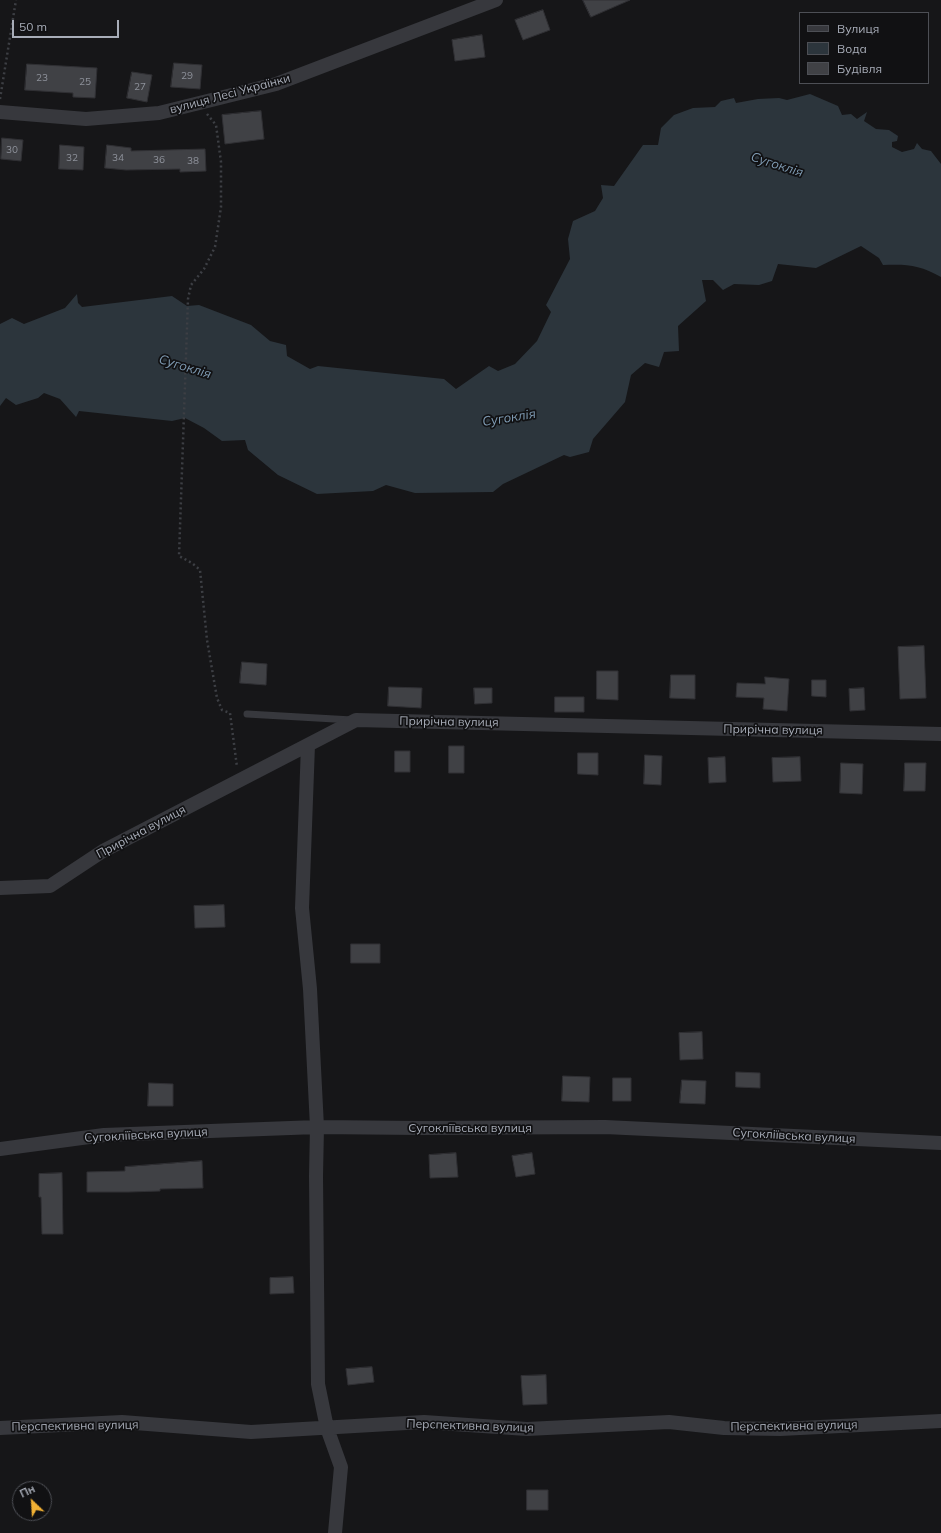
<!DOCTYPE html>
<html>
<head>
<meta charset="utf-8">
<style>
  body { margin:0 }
  #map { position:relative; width:941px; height:1533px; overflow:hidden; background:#161618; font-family:Mulish,sans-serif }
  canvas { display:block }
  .legend { position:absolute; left:799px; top:12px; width:130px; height:72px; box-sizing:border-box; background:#111113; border:1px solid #4d4f55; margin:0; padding:5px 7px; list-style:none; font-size:12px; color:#a8adb8 }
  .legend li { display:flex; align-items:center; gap:8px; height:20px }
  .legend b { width:20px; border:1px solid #4d4f55 }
  .north { position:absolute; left:12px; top:1481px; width:40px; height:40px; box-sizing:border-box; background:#111113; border:1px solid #4d4f55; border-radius:50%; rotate:335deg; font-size:11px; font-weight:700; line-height:16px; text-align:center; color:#a8adb8 }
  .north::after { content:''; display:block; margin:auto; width:14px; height:18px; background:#f2b134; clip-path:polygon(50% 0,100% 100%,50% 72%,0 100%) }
  .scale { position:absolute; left:12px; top:20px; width:107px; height:18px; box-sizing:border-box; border:2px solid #a8adb8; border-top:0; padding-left:5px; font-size:12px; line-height:14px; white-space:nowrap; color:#a8adb8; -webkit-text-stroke:3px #111113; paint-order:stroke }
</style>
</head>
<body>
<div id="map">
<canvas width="941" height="1533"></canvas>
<ul class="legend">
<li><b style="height:5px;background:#37383d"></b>Вулиця</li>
<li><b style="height:11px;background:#2c353c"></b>Вода</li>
<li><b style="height:11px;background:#404145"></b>Будівля</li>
</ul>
<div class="north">Пн</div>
<div class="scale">50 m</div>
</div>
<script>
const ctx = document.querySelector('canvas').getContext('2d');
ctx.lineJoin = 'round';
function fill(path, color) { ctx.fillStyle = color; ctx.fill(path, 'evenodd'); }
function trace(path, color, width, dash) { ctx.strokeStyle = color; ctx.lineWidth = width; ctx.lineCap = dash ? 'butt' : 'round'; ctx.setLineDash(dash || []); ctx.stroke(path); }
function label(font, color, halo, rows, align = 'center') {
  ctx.font = font + ' Mulish,sans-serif'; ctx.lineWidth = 3.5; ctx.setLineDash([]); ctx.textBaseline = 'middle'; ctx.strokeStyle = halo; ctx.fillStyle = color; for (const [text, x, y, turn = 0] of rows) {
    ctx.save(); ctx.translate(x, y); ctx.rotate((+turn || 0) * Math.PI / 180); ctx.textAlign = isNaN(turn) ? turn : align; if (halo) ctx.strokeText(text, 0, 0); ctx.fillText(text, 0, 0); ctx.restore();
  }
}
fill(new Path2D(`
  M810 94 838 106 842 115 851 114 857 119 867 112 864 121 876 129 889 130 898 136 897 141 892 142V147L902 152 914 149 917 143 922 149 931 151 941 164V277C920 265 907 264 883 265L879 258 861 246 816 268 778 264 772 281 759 285 734 284 723 290 713 280H702L706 301 678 326 679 351 664 352 659 367 645 363 631 375 625 402 593 439 589 452 570 457 564 455 503 484 493 492 415 493 386 485 373 491 317 494 278 475 248 450 245 440 222 441 204 428 185 418 172 421 79 411 76 417 60 399 44 393 38 398 16 405 6 398 0 406V324L12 318 24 324 65 308 77 294 78 303 82 307 172 296 187 306 199 305 251 325 270 341 286 345 287 356 310 369 318 366 444 379 456 389 489 366 498 371 515 364 537 341 551 312 546 305 570 259 568 239 573 221 595 211 603 198 601 185 614 186 643 145H658L661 128 674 115 693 108 715 107 721 101 734 98 736 103 758 99 779 98 787 100Z`), '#2c353c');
const building = new Path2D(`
  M583 0H630L591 17Z
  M543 10 550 30 523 40 515 20Z
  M482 35 485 57 455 61 452 40Z
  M174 63 202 65 200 89 171 87Z
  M27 64 97 68 95 98 73 97V93L25 90Z
  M132 72 152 75 147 102 127 98Z
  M261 111 264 139 225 144 222 115Z
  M2 138 23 140 21 161 1 159Z
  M60 145 84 147 83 170 59 169Z
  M107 145 131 148V151L205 149 206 171 180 172V169L126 170 105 168Z
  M924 646 926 698 900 699 898 647Z
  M242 662 267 664 266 685 240 683Z
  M597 671H618V700L597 699Z
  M671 675H695V699L670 698Z
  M765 677 789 679 787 711 763 709 764 698 736 697 737 683 765 684Z
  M812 680H826V697L812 696Z
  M389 687 422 688 421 708 388 706Z
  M474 688H492V703L475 704Z
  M864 688 865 710 850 711 849 689Z
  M555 697H584V712H555Z
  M449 746H464V773H449Z
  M395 751H410V772H395Z
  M578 753H598V775L578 774Z
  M645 755 662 756 661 785 644 784Z
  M725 757 726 782 709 783 708 758Z
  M800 757 801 781 773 782 772 758Z
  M841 763 863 764 862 794 840 793Z
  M905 763H926L925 791H904Z
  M224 905 225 927 195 928 194 906Z
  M351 944H380V963H351Z
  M702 1032 703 1059 680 1060 679 1033Z
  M736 1072 760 1073V1088L736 1087Z
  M563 1076 590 1077 589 1102 562 1101Z
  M613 1078H631V1101H613Z
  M682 1080 706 1081 705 1104 680 1103Z
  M149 1083 173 1084V1106H148Z
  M456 1153 458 1177 430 1178 429 1155Z
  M532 1153 535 1174 516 1177 512 1156Z
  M202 1161 203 1188 160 1189V1191L129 1192H87V1172L125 1171V1167Z
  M62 1173 63 1234H42L41 1197H39V1174Z
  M293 1277 294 1293 270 1294V1278Z
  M372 1367 374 1382 348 1385 346 1369Z
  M546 1375 547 1404 523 1405 521 1376Z
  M527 1490H548V1510H527Z`);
fill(building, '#404145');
trace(building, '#303034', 1);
trace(new Path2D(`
  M0 99 16 0
  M207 114 216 125 221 162V207L215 247 204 269 191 285 188 299 179 556 192 563 200 570 207 640 217 698 222 710 230 713 237 767`), '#3d3f44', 2.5, [2, 3]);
trace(new Path2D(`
  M247 714 352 720`), '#37383d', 7);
trace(new Path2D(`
  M0 112 86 119 159 113 276 84 496 0
  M308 745 302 908 310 989 317 1127 316 1176 318 1384 327 1428 341 1467 335 1533
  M0 888 50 886 103 851 356 720 941 734
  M0 1149 104 1135 317 1127 420 1128 605 1127 941 1143
  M0 1428 122 1422 251 1432 424 1422 527 1429 669 1422 724 1428 780 1429 941 1421`), '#37383d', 14);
label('10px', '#8e929b', null, [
  ["29",187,76],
  ["23",42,78],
  ["25",85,82],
  ["27",140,87],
  ["30",12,150],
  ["32",72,158],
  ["34",118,158],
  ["36",159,160],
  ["38",193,161]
]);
label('12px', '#a8adb8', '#111113', [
  ["вулиця Лесі Українки",230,94,-15],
  ["Прирічна вулиця",449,722,1],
  ["Прирічна вулиця",773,730,1],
  ["Прирічна вулиця",141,832,-28],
  ["Сугокліївська вулиця",470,1128],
  ["Сугокліївська вулиця",146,1135,-3],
  ["Сугокліївська вулиця",794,1136,3],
  ["Перспективна вулиця",75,1426,-1],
  ["Перспективна вулиця",470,1426,2],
  ["Перспективна вулиця",794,1426,-1]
]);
label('italic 13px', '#7f9bb3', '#111113', [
  ["Сугоклія",777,165,18],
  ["Сугоклія",185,367,17],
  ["Сугоклія",509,418,-9]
]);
</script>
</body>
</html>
